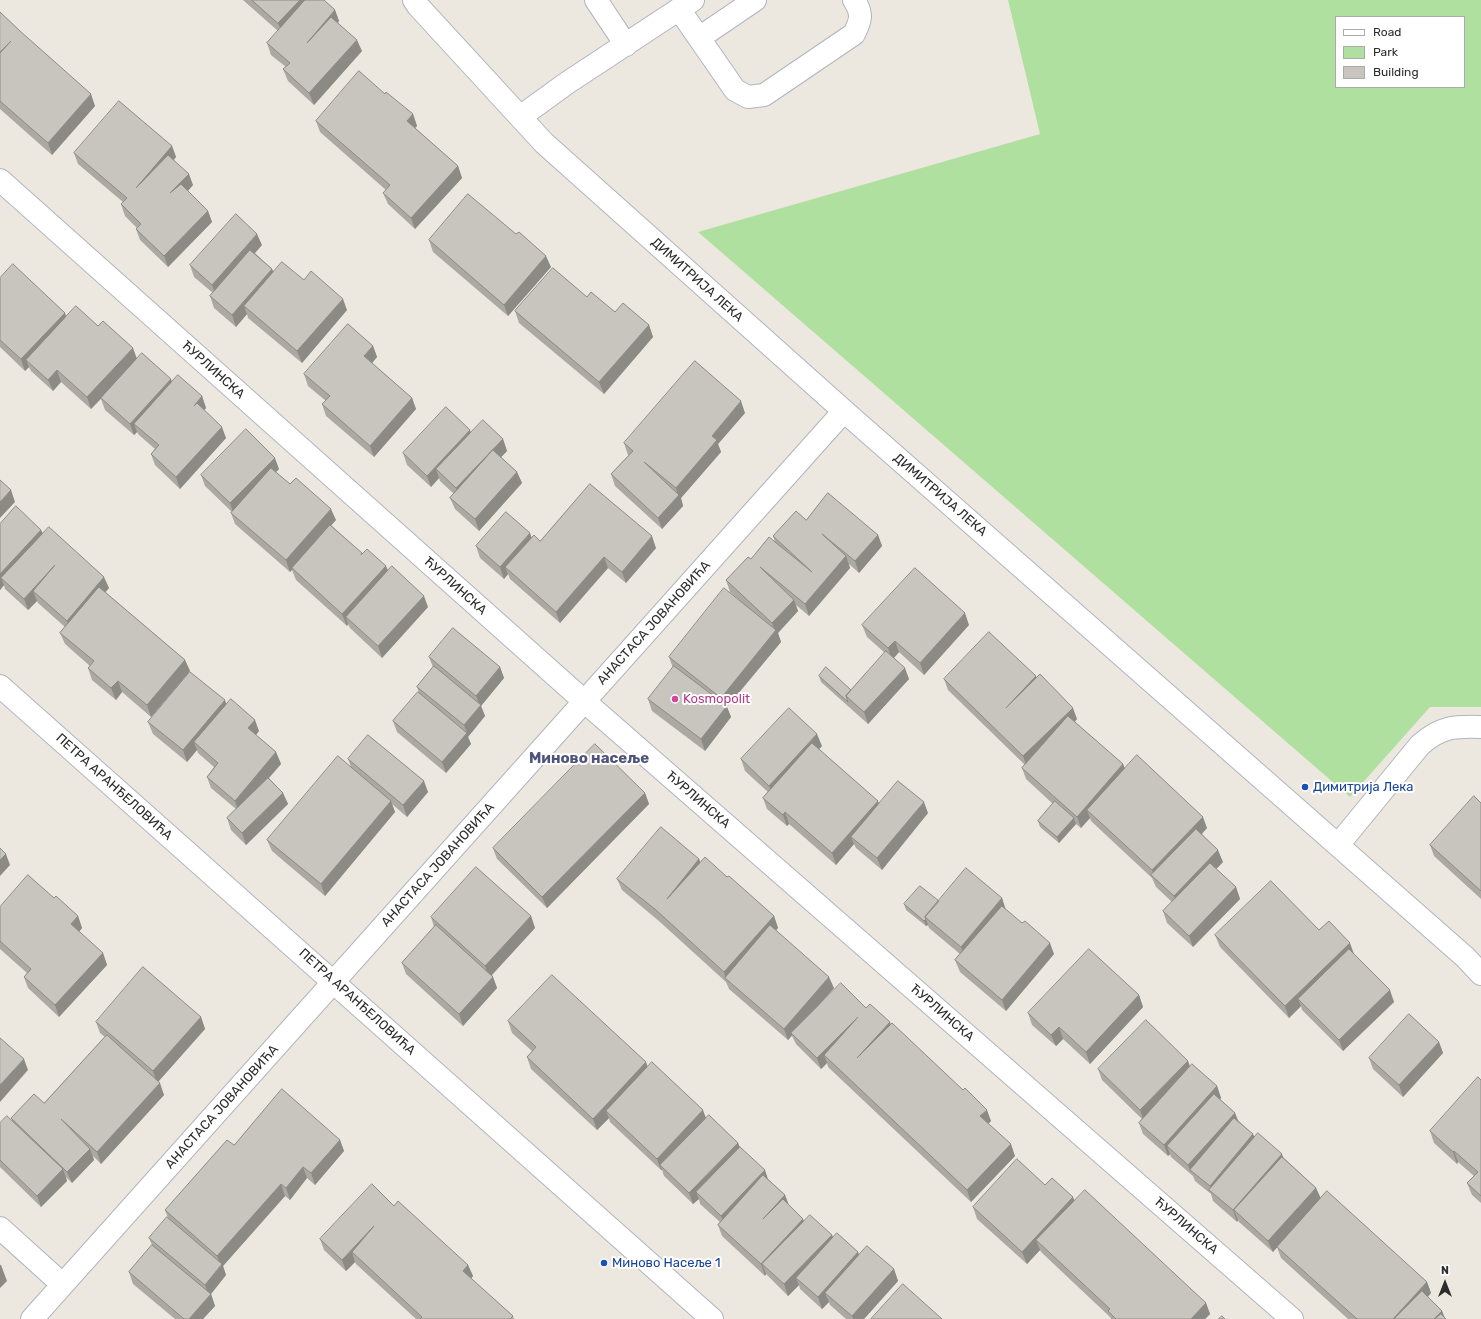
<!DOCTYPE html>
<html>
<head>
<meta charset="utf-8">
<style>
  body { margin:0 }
  #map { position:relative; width:1481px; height:1319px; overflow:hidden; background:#ede8df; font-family:Rubik,sans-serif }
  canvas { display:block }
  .legend { position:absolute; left:1335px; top:16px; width:130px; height:72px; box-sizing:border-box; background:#fff; border:1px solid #ababab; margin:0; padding:5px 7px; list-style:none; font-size:12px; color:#2c2c2c }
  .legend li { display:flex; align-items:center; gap:8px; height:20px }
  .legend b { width:20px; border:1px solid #ababab }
  .north { position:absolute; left:1425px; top:1263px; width:40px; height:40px; -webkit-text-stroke:3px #fff; paint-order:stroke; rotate:0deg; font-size:11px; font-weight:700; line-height:16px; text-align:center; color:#2c2c2c }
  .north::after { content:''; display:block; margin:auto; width:14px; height:18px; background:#2c2c2c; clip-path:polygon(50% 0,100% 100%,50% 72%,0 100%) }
</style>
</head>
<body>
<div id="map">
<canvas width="1481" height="1319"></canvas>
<ul class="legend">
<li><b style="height:5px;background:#fff"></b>Road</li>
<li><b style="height:11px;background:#b0e09f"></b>Park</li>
<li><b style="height:11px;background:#c8c5be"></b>Building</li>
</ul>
<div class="north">N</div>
</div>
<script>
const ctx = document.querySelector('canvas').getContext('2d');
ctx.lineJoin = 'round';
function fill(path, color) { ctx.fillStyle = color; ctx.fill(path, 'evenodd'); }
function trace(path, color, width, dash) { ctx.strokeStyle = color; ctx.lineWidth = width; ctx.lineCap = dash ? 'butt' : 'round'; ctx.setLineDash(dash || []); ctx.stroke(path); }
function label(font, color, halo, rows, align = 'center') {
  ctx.font = font + ' Rubik,sans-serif'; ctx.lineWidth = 4; ctx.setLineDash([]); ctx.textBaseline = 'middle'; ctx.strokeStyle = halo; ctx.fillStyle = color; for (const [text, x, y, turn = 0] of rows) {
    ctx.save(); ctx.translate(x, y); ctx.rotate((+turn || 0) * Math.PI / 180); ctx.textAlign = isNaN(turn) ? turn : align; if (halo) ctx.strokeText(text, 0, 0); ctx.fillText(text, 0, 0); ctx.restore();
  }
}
fill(new Path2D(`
  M1008 0H1481V707H1430L1350 797 698 232 1040 134ZM1336 17H1464V87H1336Z`), '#b0e09f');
const minor = new Path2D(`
  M414 0 418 6 544 143 844 411 1465 957 1481 974
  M596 0 626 45
  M679 9 735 90 748 97 764 95 854 34C861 20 863 14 854 0
  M699 38 755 0
  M520 117 567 83 693 0
  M0 180 584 701 1292 1319
  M0 686 712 1319
  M1338 845 1420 745C1440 727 1454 726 1481 727
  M0 1228 62 1284
  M32 1319 844 411`);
trace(minor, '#b2b4be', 24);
trace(minor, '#fff', 22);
fill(new Path2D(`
  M243 0H324L335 10 339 21 338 23 362 51 314 105 288 81 283 69 286 67 271 55 267 43 278 31Z
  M0 12 95 106 52 155 0 109Z
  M385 94 413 114 417 126 415 128 458 166 462 178 415 229 388 204 383 193 386 190 320 132 316 121Z
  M172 146 176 157 174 160 193 185 188 191 208 211 212 222 168 267 140 240 136 229 137 228 125 216 121 204 123 202 78 164 74 153Z
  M516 234 551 267 508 316 433 252 429 240Z
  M262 245 255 253 272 269 274 272 304 280 347 310 302 363 248 318 247 314 236 327 214 308 210 296 213 293 194 277 190 265Z
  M0 278 65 313 66 317 98 326 137 359 172 382 202 396 206 408 204 410 226 438 180 489 155 465 151 454 155 449 139 435 137 432 134 435 105 410 101 399 91 409 61 382 53 391 31 371 29 367 25 371 0 347Z
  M587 297 615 312 649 325 653 337 604 394 519 323 515 311Z
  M373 346 377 357 372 363 412 398 416 409 374 457 326 416 322 404 326 401 308 386 304 374Z
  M745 413 718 444 721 452 681 498 683 506 662 529 615 486 611 474 629 455H628L624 443Z
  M471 433 503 439 507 451 501 457 517 472 522 483 479 531 455 509 450 498 454 494 440 481 439 478 431 487 407 465 403 453Z
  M279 469 276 472 290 484 336 520 331 525 362 554 386 566 388 571 428 607 382 658 350 628 348 624 347 626 296 580 292 570 290 572 235 524 231 513 232 512 205 486 201 475Z
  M806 520 878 535 882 546 859 573 849 564 850 568 809 616 796 605 798 611 778 633 781 642 727 707 731 717 705 751 652 711 648 699 673 668 669 657 740 601 730 592 726 580 751 559 775 542 773 536Z
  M0 524 41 530 43 534 109 588 105 592 185 660 190 671 151 717 122 692 116 700 92 680 88 668 90 666 65 644 60 633 65 627 38 603 37 601 28 610 5 589 4 585 0 590Z
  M531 538 540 541 656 548 626 583 608 568 560 623 510 579 508 574 504 579 480 558 476 546Z
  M862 625H969L924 675 899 652 894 658 909 679 868 724 821 682 819 676 851 690 885 653 867 637Z
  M429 657 500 667 504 678 481 706 485 716 468 737 471 744 446 773 397 732 393 721 419 693 417 687 433 667Z
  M1036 676V678L1077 719 1075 722 1123 764 1125 769 1207 828 1202 834 1223 862 1216 869 1236 887 1240 899 1193 947 1167 923 1163 911 1172 902 1156 887 1152 878 1091 821 1090 818 1081 828 1076 824 1059 843 1040 827 1038 821 1053 804 1026 779 1022 768 1025 765 948 690 944 679Z
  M226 705 259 731 256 735 276 752 281 764 269 778 283 793 288 804 246 845 231 830 227 818 236 809 211 788 207 777 214 767 198 753 197 750 187 762 153 734 148 722Z
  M822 746 819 749 879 803 928 813 882 870 856 848 854 844 836 865 789 824 787 826 767 809 763 798 768 792 745 771 741 759Z
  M348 759 428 792 407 817 392 804 395 812 325 896 272 851 267 840 351 767Z
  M645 793 649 804 547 908 497 859 493 848Z
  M1481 803V899L1434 856 1430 845Z
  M699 859 700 862 727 877 774 916 778 928 776 930 834 988 817 1007 866 1008 891 1024 991 1121 988 1124 1015 1156 971 1202 828 1067 827 1063 821 1069 796 1044 792 1036 788 1040 729 989 726 982 660 922 622 890 617 879Z
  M54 898 78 916 82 928 79 932 103 953 107 965 59 1017 28 988 24 977 27 973 0 949V907Z
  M1002 898 1005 909 1054 954 1006 1011 960 972 955 960 960 954 929 928 928 925 926 926 906 910 904 904 939 901Z
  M531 916 535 928 492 975 493 977 497 988 463 1026 406 974 402 963 434 927 431 917Z
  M1319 930 1354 954 1394 1002 1343 1051 1302 1010 1301 1006 1289 1018 1220 947 1215 935Z
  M1139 995 1143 1007 1090 1064 1063 1039 1056 1046 1032 1025 1028 1013Z
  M201 1017 205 1029 158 1082 164 1095 101 1164 93 1156 94 1160 72 1183 66 1177 67 1181 41 1207 0 1167V1123L12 1120 11 1118 44 1103 105 1037 100 1033 96 1022Z
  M508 1021 646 1062 647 1067 706 1118 738 1143 740 1147 768 1179 785 1195 789 1205 804 1221 832 1235 833 1237 859 1255 894 1269 898 1281 864 1319H846L830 1305 829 1302 822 1309 800 1289 799 1285 788 1296 766 1274 765 1276 722 1236 718 1225 720 1222 700 1204 699 1199 693 1204 664 1176 662 1170H661L610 1122 609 1118 597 1130 531 1069 527 1057 532 1051 512 1033Z
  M1439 1042 1443 1053 1403 1097 1373 1069 1369 1058Z
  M1188 1061 1190 1067 1217 1086 1221 1098 1220 1099 1235 1113 1238 1120 1255 1137 1284 1158 1316 1188 1321 1199 1427 1282 1431 1293 1428 1297 1442 1311 1445 1318 1446 1319H1348L1281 1258 1277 1247 1273 1252 1239 1222 1238 1220 1237 1222 1213 1201 1211 1194 1195 1181 1193 1176 1171 1157 1170 1154 1168 1156 1143 1134 1139 1123 1142 1119 1102 1080 1098 1069Z
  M1481 1080V1203L1472 1195 1467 1183 1474 1176 1458 1162 1457 1164 1434 1143 1430 1131Z
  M340 1140 344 1151 315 1185 307 1178 290 1200 285 1196 223 1266 226 1275 211 1294 215 1306 203 1319H175L133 1284 129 1272 152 1245 149 1238 168 1218 165 1210 234 1145Z
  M1045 1185 1074 1200 1206 1303 1210 1314 1205 1319H1111L1110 1317 1041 1252 1040 1250 1027 1264 977 1219 973 1207Z
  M394 1206 468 1265 473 1276 471 1279 513 1316 514 1319H416L356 1264 355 1262 346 1271 324 1250 320 1239Z`), '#aca9a3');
fill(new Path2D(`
  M300 0H315L283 35 278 23Z
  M335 10 339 21 311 55 307 43Z
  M357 40 362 51 314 105 309 93Z
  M91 94 95 106 52 155 48 143Z
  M413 114 417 126 411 132 407 121Z
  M172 146 176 157 140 199 136 188Z
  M458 166 462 178 415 229 411 218Z
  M189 174 193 185 175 205 170 193Z
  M208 211 212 222 168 267 164 256Z
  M257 234 262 245 216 296 212 285Z
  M546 256 551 267 508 316 504 305Z
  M272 269 277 281 244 306 247 314 236 327 232 315Z
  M343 299 347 310 302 363 297 351Z
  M65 313 69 325 26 360 29 367 25 371 21 359Z
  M649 325 653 337 604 394 599 382Z
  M373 346 377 357 368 368 364 356Z
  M133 348 137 359 91 409 87 397Z
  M57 370 61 382 53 391 48 380Z
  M171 379 175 390 134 424 137 432 134 435 130 424Z
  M202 396 206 408 198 418 194 406Z
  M412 398 416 409 374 457 370 446Z
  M741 401 745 413 718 444 721 452 681 498 683 506 662 529 658 518 678 496 676 488 712 436Z
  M222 427 226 438 180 489 176 477Z
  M470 430 474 441 436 469 439 478 431 487 427 476Z
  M503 439 507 451 460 500 456 488Z
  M275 458 279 469 234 515 230 503Z
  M517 472 522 483 479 531 475 519Z
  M11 490 15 502 0 518V502Z
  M331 509 336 520 290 572 286 560Z
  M41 530 46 541 1 578 4 585 0 590V574Z
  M530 533 534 544 505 567 508 574 504 579 500 567Z
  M878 535 882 546 859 573 855 561Z
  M652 536 656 548 626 583 622 572Z
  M846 556 850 568 809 616 805 604Z
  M604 557 608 568 560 623 556 612Z
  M55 565 33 591 37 601 28 610 24 599Z
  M386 566 391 578 346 617 348 624 347 626 342 614Z
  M104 577 109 588 71 632 67 621Z
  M424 596 428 607 382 658 378 646Z
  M794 600 798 611 778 633 781 642 727 707 731 717 705 751 701 739 725 708 721 698 775 631 772 623Z
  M965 613 969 625 924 675 920 663Z
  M895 641 899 652 892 660 888 648Z
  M185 660 190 671 151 717 147 705Z
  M500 667 504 678 481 706 485 716 468 737 471 744 446 773 442 762 467 733 464 725 480 706 476 696Z
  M905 668 909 679 868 724 864 712Z
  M1036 676 1040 687 1006 708Z
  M118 681 122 692 116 700 111 688Z
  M225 700 229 712 194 742 197 750 187 762 183 750Z
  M1073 708 1077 719 1027 767 1023 756Z
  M255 720 259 731 252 740 248 728Z
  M817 734 822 746 774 797 769 786Z
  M276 752 281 764 239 812 235 801Z
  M1123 764 1128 776 1087 810 1090 818 1081 828 1077 817Z
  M424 781 428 792 407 817 403 805Z
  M283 793 288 804 246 845 242 833Z
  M645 793 649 804 547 908 542 897Z
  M391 801 395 812 325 896 321 884Z
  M878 801 882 812 851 837 854 844 836 865 832 853Z
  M924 802 928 813 882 870 877 858Z
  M785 812 789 824 787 826 783 815Z
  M1203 817 1207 828 1157 881 1156 880 1152 870Z
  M1074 818 1076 824 1059 843 1057 837Z
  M1218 850 1223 862 1178 908 1174 896Z
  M6 854 10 865 0 876V860Z
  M699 859 703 870 667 899Z
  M1236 887 1240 899 1193 947 1189 936Z
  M1002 898 1006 910 965 958 961 947Z
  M78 916 82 928 75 936 71 924Z
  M531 916 535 928 489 978 485 966Z
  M774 916 778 928 729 982 726 979 724 972Z
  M926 919 928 925 926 926 924 921Z
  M1050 943 1054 954 1006 1011 1002 1000Z
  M1350 943 1354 954 1298 999 1301 1006 1289 1018 1285 1006Z
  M103 953 107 965 59 1017 55 1005Z
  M493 977 497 988 463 1026 459 1014Z
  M829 977 834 988 793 1035 791 1033 792 1035 788 1040 784 1029Z
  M1390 990 1394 1002 1343 1051 1339 1040Z
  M1139 995 1143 1007 1090 1064 1086 1052Z
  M201 1017 205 1029 157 1083 153 1071Z
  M858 1017 824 1055 827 1063 821 1069 817 1058Z
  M890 1022 894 1033 857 1058Z
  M1059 1027 1063 1039 1056 1046 1051 1035Z
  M1439 1042 1443 1053 1403 1097 1399 1085Z
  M24 1059 28 1070 0 1102V1085Z
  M1188 1061 1192 1073 1144 1121 1140 1110Z
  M646 1062 650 1074 606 1111 609 1118 597 1130 593 1119Z
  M160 1083 164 1095 101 1164 97 1152Z
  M1217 1086 1221 1098 1173 1151 1167 1146 1170 1154 1168 1156 1164 1145Z
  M703 1110 707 1121 660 1165 662 1170H661L657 1159Z
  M987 1110 991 1121 984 1128 980 1116Z
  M1235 1113 1239 1124 1190 1170 1192 1176 1188 1165Z
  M1253 1134 1258 1146 1213 1193 1210 1186Z
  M340 1140 344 1151 315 1185 311 1173Z
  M738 1143 742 1154 696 1192 699 1199 693 1204 689 1193Z
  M1011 1144 1015 1156 971 1202 967 1190Z
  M90 1149 94 1160 72 1183 67 1172Z
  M1454 1151 1458 1162 1457 1164 1453 1152Z
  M1282 1154 1286 1165 1234 1210 1238 1220 1237 1222 1233 1210Z
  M303 1167 307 1178 290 1200 286 1188Z
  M63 1169 67 1181 41 1207 37 1196Z
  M765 1170 769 1182 725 1227 721 1216Z
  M281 1184 285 1196 223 1266 226 1275 211 1294 215 1306 203 1319H189L209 1296 205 1285 221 1266 217 1256Z
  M1316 1188 1321 1199 1273 1252 1268 1241Z
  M785 1195 789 1206 763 1219Z
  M1073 1197 1078 1209 1036 1240 1040 1250 1027 1264 1022 1252Z
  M803 1219 808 1230 762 1264 766 1274 765 1276 761 1264Z
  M374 1226 352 1252 355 1262 346 1271 342 1260Z
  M832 1235 836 1246 796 1278 799 1285 788 1296 784 1284Z
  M858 1252 863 1264 825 1293 829 1302 822 1309 818 1297Z
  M0 1265H1L7 1281 0 1288Z
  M468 1265 473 1276 467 1283 463 1271Z
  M894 1269 898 1281 864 1319H853L852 1316Z
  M1427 1282 1431 1293 1408 1319H1393Z
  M1206 1303 1210 1314 1205 1319H1191Z
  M1442 1311 1445 1319H1434Z`), '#8c8a85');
const building = new Path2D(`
  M252 0H300L278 23Z
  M305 0H324L335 10 307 43 331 17 357 40 309 93 283 69 290 63 267 43Z
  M0 12 20 31 91 94 48 143 0 101V53L11 41 0 52Z
  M359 71 385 94 386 92 413 114 407 121 458 166 411 218 383 193 390 185 316 121Z
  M119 101 172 146 136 188 168 155 189 174 170 193 181 184 208 211 164 256 136 229 141 224 121 204 127 198 74 153Z
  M468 194 516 234 519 232 546 256 504 305 429 240Z
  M236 214 257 234 212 285 190 265Z
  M250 250 272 269 232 315 210 296Z
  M282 262 304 280 311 271 343 299 297 351 244 306Z
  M13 264 65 313 21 359 0 340V278Z
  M553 268 587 297 591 292 615 312 623 303 649 325 599 382 515 311Z
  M76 306 98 326 103 321 133 348 87 397 57 370 48 380 26 360Z
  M348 324 373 346 364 356 412 398 370 446 322 404 330 396 304 374Z
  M142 353 171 379 130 424 101 398Z
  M695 361 741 401 712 436 717 440 676 488 644 462 679 495 658 518 611 474 633 451 624 443Z
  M178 375 202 396 194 406 197 403 222 427 176 477 151 454 159 445 134 424Z
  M446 407 470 430 427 476 403 453Z
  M483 420 503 439 456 488 436 469Z
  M246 429 275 458 230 503 201 475Z
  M493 450 517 472 475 519 450 498Z
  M271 468 290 484 296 478 331 509 286 560 231 513Z
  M0 480 11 490 0 502Z
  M590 484 652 536 622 572 604 557 556 612 505 567 534 535 540 541Z
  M828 493 878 535 855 561 822 534 846 556 805 604 760 567 794 600 772 623 726 580 748 557 751 559 769 537 812 572 773 536 796 511 806 520Z
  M16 506 41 530 0 574V524Z
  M506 512 530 533 500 567 476 546Z
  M330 525 362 553 361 555 367 549 386 566 342 614 292 568Z
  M49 527 104 577 67 621 33 591 55 565 24 599 1 578Z
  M392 566 424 596 378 646 346 617Z
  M915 568 965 613 920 663 895 641 888 648 862 625Z
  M99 587 185 660 147 705 118 681 111 688 88 668 94 661 60 633Z
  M724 588 776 630 721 698 669 657Z
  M453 628 500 667 476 696 429 657Z
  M989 632 1036 676 1006 708 1040 674 1073 708 1023 756 944 679Z
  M886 651 905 668 864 712 846 696Z
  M434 666 481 705 464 725 417 687Z
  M674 666 727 706 701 739 648 699Z
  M826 667 851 690 846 696 848 702 819 676Z
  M190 672 225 700 183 750 148 722Z
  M418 692 467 733 442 762 393 721Z
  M231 699 255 720 248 728 276 752 235 801 207 777 218 763 194 742Z
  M789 708 817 734 769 786 741 759Z
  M1068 716 1123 764 1077 817 1022 768Z
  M368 735 424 781 403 805 348 759Z
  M812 743 878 801 832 853 785 812 783 815 763 798Z
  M595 744 645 793 542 897 493 848Z
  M1137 755 1203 817 1152 870 1087 810Z
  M338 756 391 801 321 884 267 840Z
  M268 778 283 793 242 833 227 818Z
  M898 781 924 802 877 858 851 837Z
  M1474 796 1481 803V891L1430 845Z
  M1055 801 1074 818 1057 837 1038 821Z
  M661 827 699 859 667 899 705 857 727 877 729 876 774 916 724 972 656 910 617 879Z
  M1196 829 1218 850 1174 896 1151 875Z
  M0 848 6 854 0 860Z
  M1210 863 1236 887 1189 936 1163 911Z
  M476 867 531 916 485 966 431 917Z
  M966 868 1002 898 961 947 925 917Z
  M28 875 54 898 56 896 78 916 71 924 103 953 55 1005 24 977 31 969 0 941V907Z
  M1271 881 1319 930 1329 921 1350 943 1285 1006 1215 935Z
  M920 886 939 901 925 917 926 919 924 921 904 904Z
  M1002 906 1022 923 1025 921 1050 943 1002 1000 955 960Z
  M436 925 493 977 459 1014 402 963Z
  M770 925 829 977 784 1029 725 978Z
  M1089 949 1139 995 1086 1052 1059 1027 1051 1035 1028 1013Z
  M1349 949 1390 990 1339 1040 1298 999Z
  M143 967 201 1017 153 1071 96 1022Z
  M552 975 646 1062 593 1119 527 1057 536 1047 508 1021Z
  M841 983 866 1008 870 1004 890 1022 857 1058 892 1023 963 1090 965 1088 987 1110 980 1116 1011 1144 967 1190 824 1055 858 1017 817 1058 791 1033Z
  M1409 1014 1439 1042 1399 1085 1369 1058Z
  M1146 1020 1188 1061 1140 1110 1098 1069Z
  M107 1035 160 1083 97 1152 61 1119 90 1149 67 1172 11 1118 34 1094 44 1103Z
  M0 1038 24 1059 0 1085Z
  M652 1062 703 1110 657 1159 606 1111Z
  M1192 1064 1217 1086 1164 1145 1139 1123Z
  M1478 1077 1481 1080V1196L1467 1183 1478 1172 1454 1151 1453 1152 1430 1131Z
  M282 1089 340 1140 311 1173 303 1167 286 1188 281 1184 217 1256 165 1210 227 1140 234 1145Z
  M1214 1094 1235 1113 1188 1165 1167 1146Z
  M709 1115 738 1143 689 1193 660 1165Z
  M7 1116 63 1169 37 1196 0 1160V1123Z
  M1234 1118 1253 1134 1210 1186 1190 1170Z
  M1258 1133 1282 1154 1233 1210 1209 1190Z
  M740 1147 765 1170 721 1216 696 1192Z
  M1282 1157 1316 1188 1268 1241 1234 1210Z
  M1017 1159 1045 1185 1052 1178 1073 1197 1022 1252 973 1207Z
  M763 1175 785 1195 763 1219 783 1199 803 1219 761 1264 718 1225Z
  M372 1184 394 1206 398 1201 468 1265 463 1271 513 1316 510 1319H420L422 1317 352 1252 374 1226 342 1260 320 1239Z
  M1085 1190 1206 1303 1191 1319H1116L1108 1311 1110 1309 1036 1240Z
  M1327 1191 1427 1282 1393 1319H1357L1277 1247Z
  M810 1215 832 1235 784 1284 762 1264Z
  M167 1217 222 1264 205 1285 149 1238Z
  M837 1233 858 1252 818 1297 796 1278Z
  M152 1245 211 1294 189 1319H184L129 1272Z
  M867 1246 894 1269 852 1316 825 1293Z
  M903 1284 942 1319H871Z
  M1422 1291 1442 1311 1434 1319H1394Z
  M1441 1314 1446 1319H1435Z
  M1222 1316 1225 1319H1219Z`);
fill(building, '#c8c5be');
trace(building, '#8c8a85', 1);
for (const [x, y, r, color] of [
  [675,699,4,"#d1479c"],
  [1305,787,4,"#1a4fb4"],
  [604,1263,4,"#1a4fb4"]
]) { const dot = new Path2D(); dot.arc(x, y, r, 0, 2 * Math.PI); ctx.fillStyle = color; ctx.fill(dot); trace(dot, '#fff', 1.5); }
label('13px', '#2c2c2c', '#fff', [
  ["ДИМИТРИЈА ЛЕКА",697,280,42],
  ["ЋУРЛИНСКА",213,370,42],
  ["ДИМИТРИЈА ЛЕКА",940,495,41],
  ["ЋУРЛИНСКА",455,586,42],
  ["АНАСТАСА ЈОВАНОВИЋА",654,623,-48],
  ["ПЕТРА АРАНЂЕЛОВИЋА",114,787,42],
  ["ЋУРЛИНСКА",698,800,41],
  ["АНАСТАСА ЈОВАНОВИЋА",438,865,-48],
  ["ПЕТРА АРАНЂЕЛОВИЋА",357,1002,42],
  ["ЋУРЛИНСКА",942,1013,41],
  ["АНАСТАСА ЈОВАНОВИЋА",222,1107,-48],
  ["ЋУРЛИНСКА",1186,1226,41]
]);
label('13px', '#b23c85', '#fff', [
  ["Kosmopolit",683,699]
], 'left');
label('13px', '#164399', '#fff', [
  ["Димитрија Лека",1313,787],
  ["Миново Насеље 1",612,1263]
], 'left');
label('bold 15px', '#4e537b', '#fff', [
  ["Миново насеље",589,759]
]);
</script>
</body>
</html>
